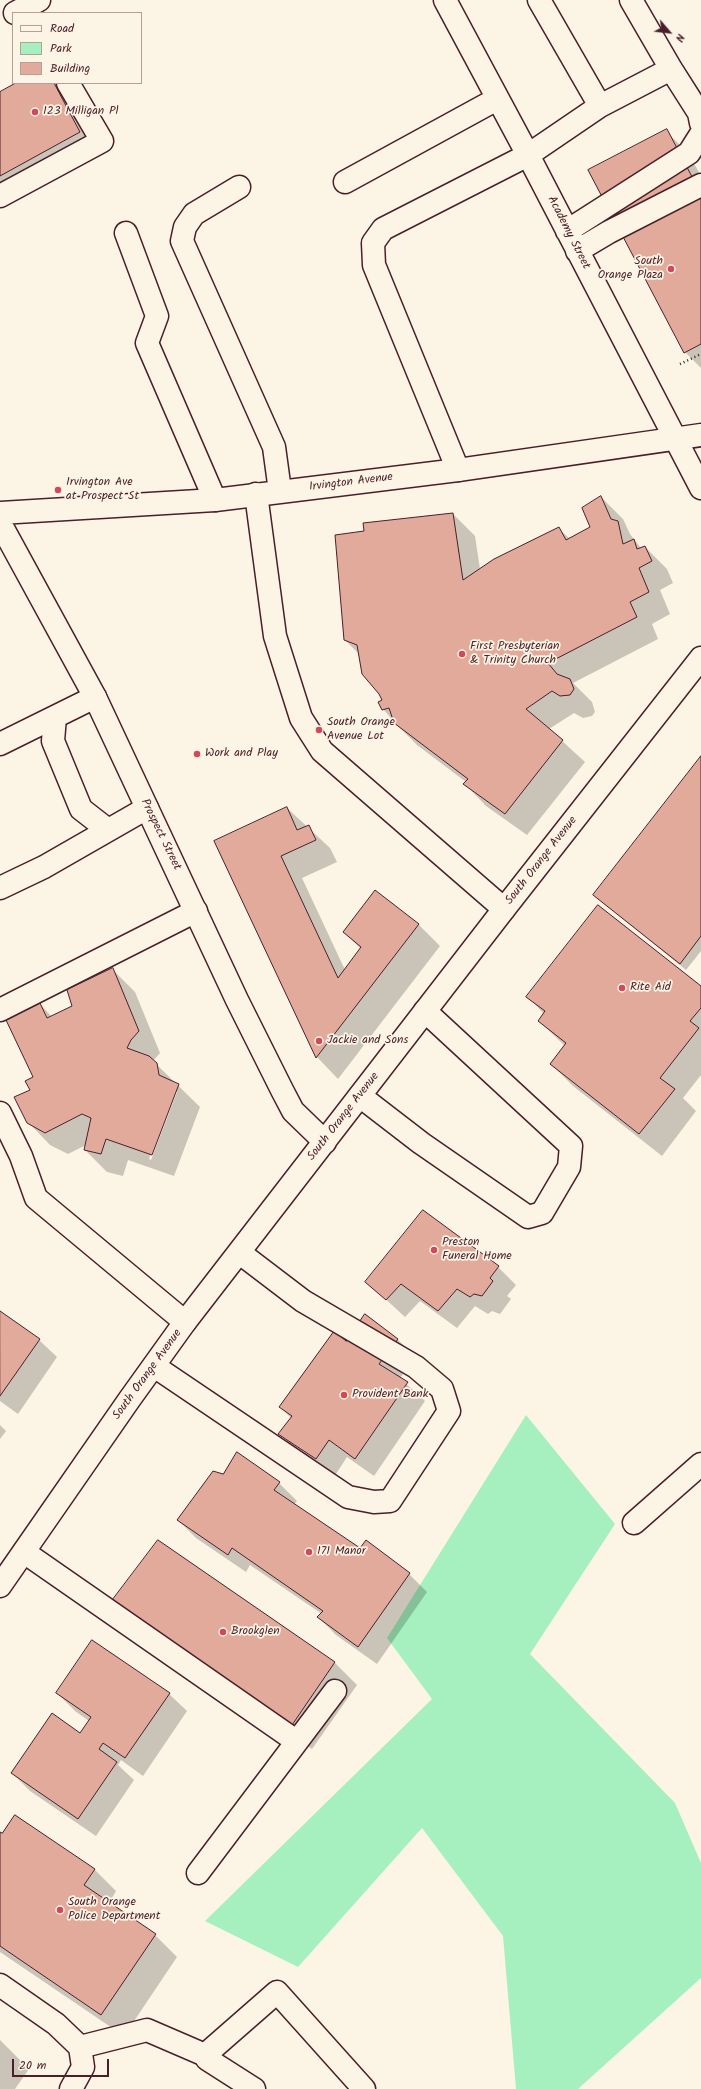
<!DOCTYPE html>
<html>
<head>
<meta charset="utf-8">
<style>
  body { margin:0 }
  #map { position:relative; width:701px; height:2089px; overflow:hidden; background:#fcf5e5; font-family:Kalam,sans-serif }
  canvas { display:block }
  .legend { position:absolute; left:12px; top:12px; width:130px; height:72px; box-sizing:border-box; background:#fcf5e5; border:1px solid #b59f9b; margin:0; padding:5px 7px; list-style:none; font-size:12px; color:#4a1f2b }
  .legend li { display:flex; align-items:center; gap:8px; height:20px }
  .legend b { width:20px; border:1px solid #b59f9b }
  .north { position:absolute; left:649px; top:12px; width:40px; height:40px; -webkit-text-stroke:3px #fcf5e5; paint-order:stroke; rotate:118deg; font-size:11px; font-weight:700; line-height:16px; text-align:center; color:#4a1f2b }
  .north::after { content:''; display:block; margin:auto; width:14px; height:18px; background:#4a1f2b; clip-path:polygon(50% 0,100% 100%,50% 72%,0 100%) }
  .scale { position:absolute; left:12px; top:2059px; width:97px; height:18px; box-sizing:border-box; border:2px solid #4a1f2b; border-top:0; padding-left:5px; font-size:12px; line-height:14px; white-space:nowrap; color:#4a1f2b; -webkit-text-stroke:3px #fcf5e5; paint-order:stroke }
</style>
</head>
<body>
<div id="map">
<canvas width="701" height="2089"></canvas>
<ul class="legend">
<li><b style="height:5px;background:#fcf5e5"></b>Road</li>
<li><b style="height:11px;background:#a6f0bf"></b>Park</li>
<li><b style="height:11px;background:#e2aa9a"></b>Building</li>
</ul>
<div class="north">N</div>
<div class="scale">20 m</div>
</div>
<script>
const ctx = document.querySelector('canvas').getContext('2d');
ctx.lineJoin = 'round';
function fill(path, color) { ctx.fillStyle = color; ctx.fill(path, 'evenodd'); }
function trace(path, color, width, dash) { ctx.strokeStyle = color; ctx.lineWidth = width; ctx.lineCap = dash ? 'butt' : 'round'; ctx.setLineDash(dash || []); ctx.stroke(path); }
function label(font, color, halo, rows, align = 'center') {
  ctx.font = font + ' Kalam,sans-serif'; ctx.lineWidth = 3.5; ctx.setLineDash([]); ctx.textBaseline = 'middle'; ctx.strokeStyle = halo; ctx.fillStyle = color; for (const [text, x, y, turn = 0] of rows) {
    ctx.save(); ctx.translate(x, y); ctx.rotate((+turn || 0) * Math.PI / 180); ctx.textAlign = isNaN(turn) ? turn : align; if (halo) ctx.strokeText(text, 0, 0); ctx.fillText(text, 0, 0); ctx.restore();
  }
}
fill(new Path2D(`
  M526 1415 615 1524 530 1654 675 1803 701 1863V1978L578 2089H516L503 1936 422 1828 298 1967 205 1921 432 1699 387 1638Z`), '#a6f0bf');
fill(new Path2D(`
  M19 83H59L92 145 0 195V93Z
  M666 131 688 153 701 176V368L685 352 589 171Z
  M601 497 623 519 630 534 640 547H645L667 569 673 583 660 590 670 614 652 624 658 639 573 683 592 702 595 712 592 716 583 718 574 713 549 729 585 762 527 835 486 806 465 784 466 782 417 745 395 723 383 709 384 701 360 655 345 640 365 532 453 514 475 536 480 569 558 528 570 539 592 528Z
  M701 758V951L686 970 601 901Z
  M287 808 330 848 337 862 302 878 345 970 361 949 344 932 418 924 440 946 338 1079 317 1057 216 841Z
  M113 970 135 992 160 1053 153 1061 200 1107 174 1176 128 1160 123 1176 107 1172 85 1150 86 1145 68 1154 50 1145 28 1122 40 1004 52 1017 73 1006ZM176 1090 177 1092 151 1160 149 1159Z
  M701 988V1075L683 1098 696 1111 662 1156 573 1086 551 1064 565 1046 539 1021 544 1014 528 997Z
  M498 1267 516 1285 507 1296 511 1299 500 1314 492 1311 488 1314 475 1306 457 1328 420 1301 405 1317 367 1282Z
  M0 1312 39 1340 57 1357 18 1414 0 1401Z
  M365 1315 398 1340 416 1357 400 1378 425 1401 374 1476 347 1457 334 1477 298 1452 280 1434 291 1418 280 1407 346 1342Z
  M0 1425 6 1431 0 1439Z
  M224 1476 279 1483 297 1501 294 1505 360 1550 409 1574 427 1592 377 1664 336 1635 318 1617 322 1614 250 1565 246 1572 196 1538 178 1520Z
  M158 1541 335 1663 357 1685 312 1749 134 1624Z
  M57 1693 169 1694 187 1711 143 1776 121 1760 118 1765 134 1780 96 1836 30 1791 12 1773 80 1734 89 1721 75 1711Z
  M0 1833 95 1870 116 1891 109 1903 155 1935 177 1957 124 2036 0 1952Z
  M0 2040 29 2069 15 2089H0Z`), '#0003');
const building = new Path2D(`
  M16 83H54L80 132 0 176V92Z
  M667 129 701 194V344L684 353 588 170Z
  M601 496 611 519 618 521 623 544 634 539 637 549 645 546 652 561 639 568 649 592 630 602 637 617 548 663 557 674 570 679 574 689 570 695 560 696 552 691 526 709 563 740 505 814 463 784 468 779 394 723 389 708 382 710 378 702 382 700 379 694 362 674 357 645 344 640 335 535 364 531 363 523 453 513 463 580 494 559 559 527 566 540 590 527 582 508Z
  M701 756V936L680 964 593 895Z
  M287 807 297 830 309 825 316 840 281 856 338 978 361 947 343 932 375 890 419 924 316 1058 214 841Z
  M598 905 701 986V1008L690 1021 699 1028 660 1078 675 1089 639 1134 550 1064 566 1043 538 1021 545 1011 526 997Z
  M113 968 139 1031 131 1040 127 1048 149 1056 157 1063 159 1075 179 1084 152 1155 106 1139 101 1154 84 1150 91 1118 82 1114 45 1133 27 1123 14 1097 30 1090 25 1081 33 1077 6 1020 40 1003 47 1018 72 1006 67 990Z
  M423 1210 499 1266 490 1278 493 1281 482 1296 474 1294 470 1297 457 1289 438 1311 401 1284 386 1300 365 1282Z
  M0 1311 40 1339 0 1396Z
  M365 1314 398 1339 379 1364 408 1382 355 1459 329 1440 316 1459 278 1434 292 1416 279 1407 334 1331 346 1341Z
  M237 1452 280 1482 274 1490 360 1548 366 1540 410 1573 358 1647 317 1617 323 1611 232 1548 228 1555 177 1520 213 1471 223 1474Z
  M158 1540 335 1662 290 1728 111 1602Z
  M92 1640 170 1693 125 1758 103 1743 99 1749 117 1762 78 1819 11 1773 52 1713 80 1733 91 1717 56 1693Z
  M15 1815 95 1869 84 1885 156 1934 101 2015 0 1946V1832L2 1833Z`);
fill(building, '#e2aa9a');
trace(building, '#4a1f2b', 1);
const minor = new Path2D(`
  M445 0 528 155 701 488
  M539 0 600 106
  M631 0 671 69 699 113 701 123
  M15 13 39 0
  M345 182 497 99
  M239 187 194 214 185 227 182 241 274 447 280 491
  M0 196 102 141 68 83
  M567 231 689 153 701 134
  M126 233 157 316 147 343 215 500
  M577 251 609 232 701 185
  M458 470 374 265 373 243 383 229 528 155 600 106 671 69
  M256 494 275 636 301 718 322 751 504 909
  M55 717 53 741 81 809 108 830
  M0 744 95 697
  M0 888 44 867 147 808
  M0 1010 196 911
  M360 1096 421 1143 528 1217 542 1213 569 1167 571 1146 425 1011
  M0 1113 21 1156 36 1198 185 1322
  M154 1366 348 1497 374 1502 390 1501 449 1411 442 1389 416 1367 303 1301 240 1253
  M634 1523 701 1464
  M24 1552 296 1741
  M198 1873 335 1691
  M0 1985 56 2024 80 2047 83 2067 71 2089
  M80 2047 147 2030 205 2055 207 2059 254 2089
  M205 2055 277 1992 364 2089`);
const major = new Path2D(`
  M0 513 215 500 458 470 701 435
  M0 523 95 697 237 1000 282 1090 293 1111 325 1142
  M0 1586 129 1400 185 1322 504 909 701 658`);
trace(minor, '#4a1f2b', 25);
trace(major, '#4a1f2b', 25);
trace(new Path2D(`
  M680 364 701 354`), '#4a1f2b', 2.5, [1, 3]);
trace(minor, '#fcf5e5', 22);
trace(major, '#fcf5e5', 22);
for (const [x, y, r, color] of [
  [35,112,4,"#d1495b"],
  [671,269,4,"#d1495b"],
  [58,490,4,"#d1495b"],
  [462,654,4,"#d1495b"],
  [319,730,4,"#d1495b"],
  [197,754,4,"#d1495b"],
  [622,988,4,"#d1495b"],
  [319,1041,4,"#d1495b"],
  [434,1250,4,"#d1495b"],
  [344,1395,4,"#d1495b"],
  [309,1552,4,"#d1495b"],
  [223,1632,4,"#d1495b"],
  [60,1910,4,"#d1495b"]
]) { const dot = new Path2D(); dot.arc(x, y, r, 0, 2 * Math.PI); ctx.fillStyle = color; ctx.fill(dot); trace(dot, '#fcf5e5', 1.5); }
label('12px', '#4a1f2b', '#fcf5e5', [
  ["123 Milligan Pl",43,112],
  ["South",663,262,"right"],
  ["Orange Plaza",663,276,"right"],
  ["Irvington Ave",66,483],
  ["at Prospect St",66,497],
  ["First Presbyterian",470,647],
  ["& Trinity Church",470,661],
  ["South Orange",327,723],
  ["Avenue Lot",327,737],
  ["Work and Play",205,754],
  ["Rite Aid",630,988],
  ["Jackie and Sons",327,1041],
  ["Preston",442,1243],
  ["Funeral Home",442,1257],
  ["Provident Bank",352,1395],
  ["171 Manor",317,1552],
  ["Brookglen",231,1632],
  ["South Orange",68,1903],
  ["Police Department",68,1917]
], 'left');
label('12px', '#4a1f2b', '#fcf5e5', [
  ["Academy Street",568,233,63],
  ["Irvington Avenue",351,483,-7],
  ["Prospect Street",160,835,64],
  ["South Orange Avenue",542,861,-52],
  ["South Orange Avenue",344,1117,-52],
  ["South Orange Avenue",148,1375,-54]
]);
</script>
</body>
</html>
